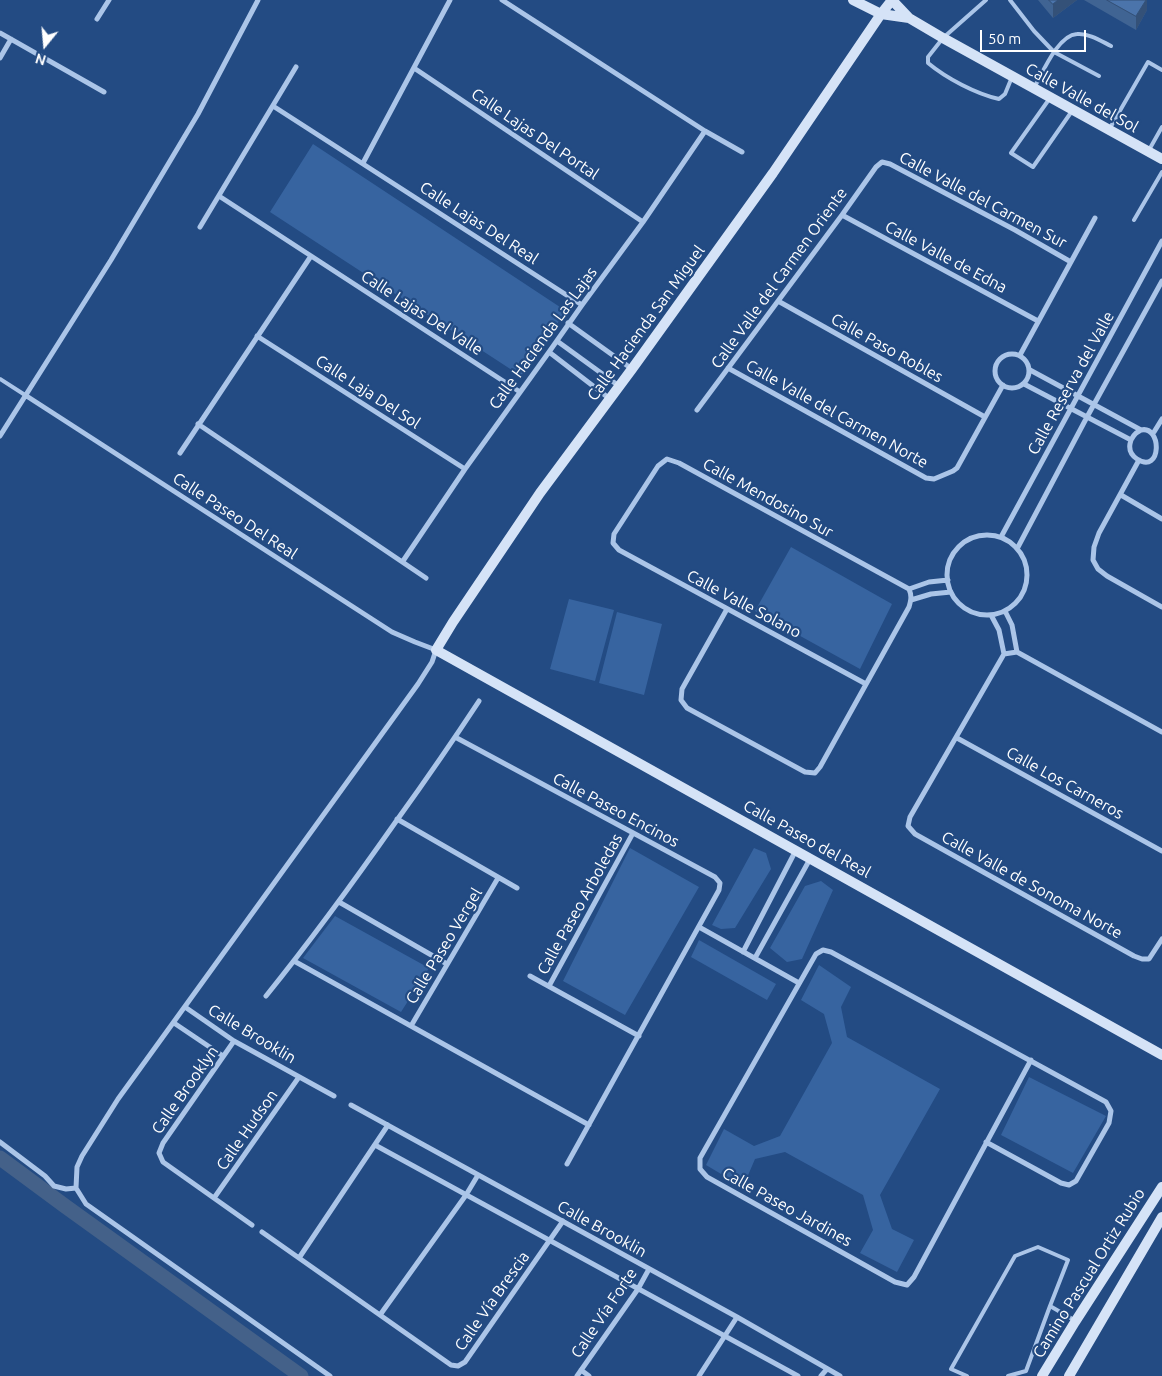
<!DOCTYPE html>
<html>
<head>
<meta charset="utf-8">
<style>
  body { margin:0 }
  #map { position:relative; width:1162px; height:1376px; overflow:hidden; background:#234b83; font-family:Ubuntu,sans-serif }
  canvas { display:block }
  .north { position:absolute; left:20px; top:20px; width:50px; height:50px; -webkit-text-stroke:4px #234b83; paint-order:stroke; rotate:197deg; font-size:14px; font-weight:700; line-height:20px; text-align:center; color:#fff }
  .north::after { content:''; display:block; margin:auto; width:18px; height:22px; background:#fff; clip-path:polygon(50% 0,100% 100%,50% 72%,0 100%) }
  .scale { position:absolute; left:980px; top:30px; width:106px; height:22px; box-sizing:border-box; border:2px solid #fff; border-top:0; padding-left:6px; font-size:15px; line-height:18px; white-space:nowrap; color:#fff; -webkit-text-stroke:4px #234b83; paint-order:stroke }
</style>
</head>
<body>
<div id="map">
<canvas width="1162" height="1376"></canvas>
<div class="north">N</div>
<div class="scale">50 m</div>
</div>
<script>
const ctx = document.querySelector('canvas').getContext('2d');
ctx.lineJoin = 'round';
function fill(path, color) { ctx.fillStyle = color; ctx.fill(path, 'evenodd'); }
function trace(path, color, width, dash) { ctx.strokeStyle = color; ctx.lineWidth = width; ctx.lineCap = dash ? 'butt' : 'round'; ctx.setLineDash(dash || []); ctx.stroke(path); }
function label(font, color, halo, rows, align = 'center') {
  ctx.font = font + ' Ubuntu,sans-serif'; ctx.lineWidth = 4.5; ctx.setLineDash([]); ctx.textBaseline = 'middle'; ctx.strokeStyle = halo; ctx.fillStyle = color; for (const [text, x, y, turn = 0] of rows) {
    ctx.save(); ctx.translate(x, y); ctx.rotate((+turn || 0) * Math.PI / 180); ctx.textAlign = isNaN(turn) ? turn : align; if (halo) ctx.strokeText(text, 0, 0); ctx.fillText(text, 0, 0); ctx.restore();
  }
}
fill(new Path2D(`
  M313 144 566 311 521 376 270 212Z
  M791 547 892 604 860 669 755 611Z
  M569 599 614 610 595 681 550 669Z
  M617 612 662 624 644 695 599 683Z
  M630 848 699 887 625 1015 563 981Z
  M754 848 766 853 771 869 735 928 721 929 712 925Z
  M821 881 833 890 802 959 787 962 770 948 805 886Z
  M335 916 429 968 401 1012 303 958Z
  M699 940 776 984 767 1000 691 957Z
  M819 965 851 987 841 1007 847 1037 940 1089 880 1195 892 1229 914 1240 897 1272 860 1253 873 1230 863 1195 785 1152 755 1159 743 1187 706 1165 724 1129 754 1146 780 1136 832 1043 824 1014 801 1000Z
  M1029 1077 1106 1116 1073 1173 1001 1135Z`), '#3764a0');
trace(new Path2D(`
  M0 1158 65 1206 301 1376`), '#446189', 15);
trace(new Path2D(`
  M986 0 943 38 928 57V63C946 78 976 94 999 99L1005 94 1012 77
  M1010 0 1034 31 1054 52 1099 76
  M1034 88C1043 72 1058 35 1077 34 1089 33 1101 41 1111 46
  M1050 98 1011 153 1033 167 1072 111
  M1110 128 1148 62 1162 70
  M1149 150 1162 127
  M1134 220 1162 172
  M0 379 25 395
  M967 1376 951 1369 1015 1256 1038 1247 1068 1260 1050 1306
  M1008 1376 1026 1371 1050 1306 1074 1320`), '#abc5e8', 4);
trace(new Path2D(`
  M502 0 705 131 742 152
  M97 19 109 0
  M0 33 104 92
  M0 58 11 39
  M414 68 643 222
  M273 106 582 305
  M363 163 450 0
  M219 196 520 392
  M842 215 1038 321
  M200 227 296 67
  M778 301 985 417
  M568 323 632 369
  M257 336 465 469
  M557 341 619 386
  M549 352 610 399
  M995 371a17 17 0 1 1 34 0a17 17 0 1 1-34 0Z
  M1020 355 1095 218
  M728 368 926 478 934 479 953 471 957 468 1003 385
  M1030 370 1141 430C1162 425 1162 475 1137 459 1125 451 1129 436 1141 430
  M1024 384 1131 440
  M25 395 392 632 415 642 436 650 432 662 418 684 118 1099 82 1156 77 1167 76 1188 86 1204 330 1376
  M697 410 842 215 876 167 882 162 890 164 1015 230 1071 262
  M198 424 426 578
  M1154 432 1162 419
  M0 436 111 260 198 114 258 0
  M180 453 311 256
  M1139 460 1099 533 1094 547 1093 560 1098 569 1107 576 1162 607
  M1121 495 1162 519
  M947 575a40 40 0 1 1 80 0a40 40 0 1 1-80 0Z
  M1001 537 1162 241
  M1018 547 1087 417 1162 281
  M403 561 465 469 549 352 582 305 643 222 705 131
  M911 600 931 594 951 592
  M727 609 682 689 681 700 687 708 805 772 815 773 820 767 909 607C911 600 912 596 909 589
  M1005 611 1012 625 1017 652
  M991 615 999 630 1004 654
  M1017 652 1004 654 910 817 908 826 915 834 1134 956 1142 959H1149L1162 939
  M1017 652 1162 732
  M866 684 619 550 613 543 614 534 658 466 667 459 679 463 909 589 929 582 948 580
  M455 737 715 877 720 883 719 890 567 1164
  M957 738 1162 851
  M397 819 517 888
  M339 902 447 964
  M699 927 799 983
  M743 952 796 850
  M755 958 810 859
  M294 961 589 1125
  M530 976 639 1036
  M549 986 633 833
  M266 996C312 939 355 880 397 820 425 781 452 742 479 701
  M185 1007 234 1041 334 1096
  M174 1023 223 1056
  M411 1026 498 878
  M234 1041 163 1143 159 1153 163 1162 252 1225
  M351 1105 737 1317 840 1376
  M0 1142 45 1176 54 1186 66 1189 76 1188
  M986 1142 1061 1183 1069 1185 1076 1181 1109 1123 1111 1111 1106 1102 831 952 823 950 816 954 700 1158V1169L707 1177 895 1282 907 1285 914 1277 1031 1060
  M375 1145 798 1376
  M214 1198 299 1077
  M262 1232 451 1365 458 1366 465 1362 563 1221
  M299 1258 388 1125
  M380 1315 466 1195 478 1175
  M581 1370 589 1376
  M577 1376 638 1289 649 1269
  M699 1376 737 1317
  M821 1376 827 1369`), '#abc5e8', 5);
trace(new Path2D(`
  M853 0 881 14 909 18
  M892 0 881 14 773 173 632 369 540 493 453 622 436 650 1162 1055
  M892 0 909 18 943 38 1162 159
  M1042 1376 1075 1322 1162 1187
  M1069 1376 1162 1217`), '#d5e3f7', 10);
fill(new Path2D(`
  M1038 0H1077L1053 18Z
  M1084 0H1147V10L1136 30Z`), '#406493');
fill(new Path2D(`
  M1058 0H1077L1053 18V4Z
  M1146 0H1147V10L1136 30V16Z`), '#345178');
const building = new Path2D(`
  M1049 0H1058L1053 4Z
  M1107 0H1146L1136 16Z`);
fill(building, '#4b74ab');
trace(building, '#345178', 1);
label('16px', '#fff', '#234b83', [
  ["Calle Valle del Sol",1082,98,29],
  ["Calle Lajas Del Portal",535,134,34],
  ["Calle Valle del Carmen Sur",983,200,28],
  ["Calle Lajas Del Real",479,223,33],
  ["Calle Valle de Edna",946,257,28],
  ["Calle Valle del Carmen Oriente",779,278,-54],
  ["Calle Lajas Del Valle",422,313,33],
  ["Calle Hacienda San Miguel",646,323,-54],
  ["Calle Hacienda Las Lajas",543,338,-54],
  ["Calle Paso Robles",887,348,29],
  ["Calle Reserva del Valle",1071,383,-61],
  ["Calle Laja Del Sol",368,392,33],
  ["Calle Valle del Carmen Norte",837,414,29],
  ["Calle Mendosino Sur",768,498,29],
  ["Calle Paseo Del Real",235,516,33],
  ["Calle Valle Solano",744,604,28],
  ["Calle Los Carneros",1065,783,29],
  ["Calle Paseo Encinos",616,810,28],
  ["Calle Paseo del Real",807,839,29],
  ["Calle Valle de Sonoma Norte",1032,885,29],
  ["Calle Paseo Arboledas",580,904,-61],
  ["Calle Paseo Vergel",444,946,-59],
  ["Calle Brooklin",252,1034,31],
  ["Calle Brooklyn",185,1090,-55],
  ["Calle Hudson",247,1130,-55],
  ["Calle Paseo Jardines",787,1207,29],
  ["Calle Brooklin",602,1229,29],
  ["Camino Pascual Ortiz Rubio",1089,1273,-58],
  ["Calle Vía Brescia",492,1301,-55],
  ["Calle Vía Forte",604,1313,-56]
]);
</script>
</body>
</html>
